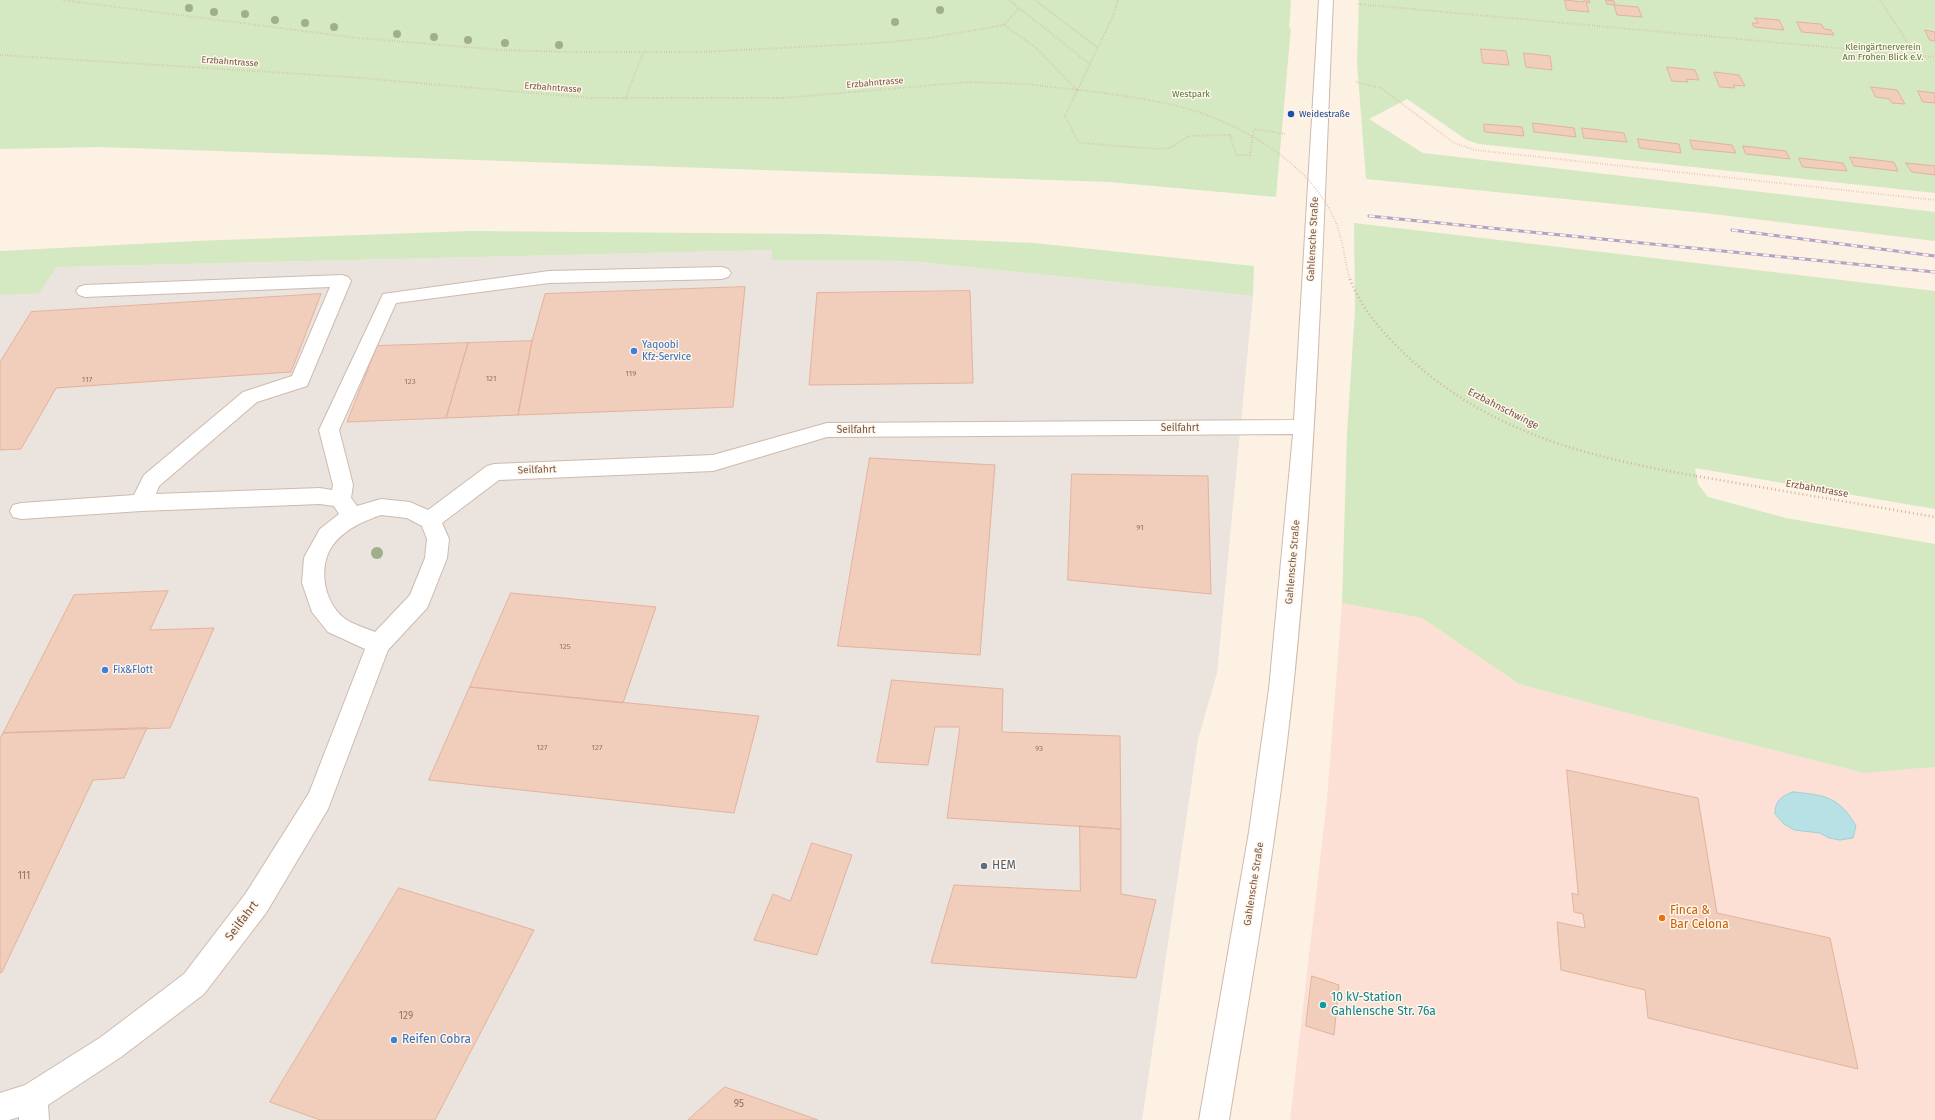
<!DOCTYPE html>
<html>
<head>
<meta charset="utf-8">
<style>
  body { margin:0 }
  canvas { display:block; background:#fcf1e3 }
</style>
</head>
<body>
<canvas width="1935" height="1120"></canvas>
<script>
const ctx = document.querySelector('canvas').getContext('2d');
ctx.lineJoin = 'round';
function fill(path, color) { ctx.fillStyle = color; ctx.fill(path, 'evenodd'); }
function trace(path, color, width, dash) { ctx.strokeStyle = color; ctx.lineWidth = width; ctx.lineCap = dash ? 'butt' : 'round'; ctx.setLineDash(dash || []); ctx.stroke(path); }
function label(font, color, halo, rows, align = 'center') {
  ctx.font = font + ' "Fira Sans",sans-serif'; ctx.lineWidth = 3; ctx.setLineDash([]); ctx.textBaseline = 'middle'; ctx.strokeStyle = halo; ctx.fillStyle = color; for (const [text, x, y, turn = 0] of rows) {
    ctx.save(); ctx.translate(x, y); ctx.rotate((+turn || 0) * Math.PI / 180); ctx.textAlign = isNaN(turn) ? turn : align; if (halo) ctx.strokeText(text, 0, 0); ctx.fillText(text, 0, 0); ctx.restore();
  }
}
fill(new Path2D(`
  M1342 603 1422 618 1519 684 1623 712 1864 773 1935 767V1120H1290L1327 800Z`), '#fce0d6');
fill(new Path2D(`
  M772 250 771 260 911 261 1253 296 1217 673 1198 739 1142 1120H0V295L37 294 57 267Z`), '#ebe3de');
fill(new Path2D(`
  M0 0H1291L1289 30 1291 27 1276 197 1109 182 100 147 0 149Z
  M1359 0H1935V193L1479 144 1467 140 1407 99 1369 119 1423 153 1935 212V241L1705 213 1366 179 1357 63Z
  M1354 223 1935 291V509L1695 468 1698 484 1708 497 1786 518 1935 544V767L1864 773 1623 712 1519 684 1422 618 1342 603 1347 433 1355 309Z
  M469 231 824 234 1034 243 1254 266 1253 296 911 261 771 260 772 250 57 267 38 294 0 295V251L196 241Z`), '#d4e9c1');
const water = new Path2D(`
  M1793 792C1824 795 1839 796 1856 826L1853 838 1840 840 1829 838 1820 833 1794 830 1784 824 1775 814C1775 801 1781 796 1793 792Z`);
fill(water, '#b8e1e5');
trace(water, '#9ed1d7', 1);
const building = new Path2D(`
  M1565 0 1584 2V0H1589L1590 3 1586 2 1589 12 1567 10Z
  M1606 0 1614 1 1615 5 1638 7 1642 17 1617 15 1614 5 1607 4Z
  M1755 18 1779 20 1784 30 1754 27 1752 23H1758Z
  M1797 22 1821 24 1824 29 1831 30 1834 35 1802 32Z
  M1925 30 1935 32V41L1930 40Z
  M1481 49 1506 51 1509 65 1483 63Z
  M1524 53 1550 56 1552 70 1526 67Z
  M1667 67 1695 70 1699 80 1686 79 1688 82 1672 81Z
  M1714 72 1739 75 1745 86 1733 85 1735 88 1720 87Z
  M1871 87 1897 90 1905 104 1892 103 1889 99 1876 97Z
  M1918 91 1935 93V103L1923 102Z
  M1533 123 1574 128 1576 137 1534 132Z
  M1484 124 1522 127 1524 136 1485 132Z
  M1582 128 1624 133 1627 142 1584 138Z
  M1638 139 1679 144 1681 153 1640 148Z
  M1690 140 1732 145 1736 153 1693 149Z
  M1743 146 1786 151 1790 159 1746 154Z
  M1850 157 1894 162 1898 171 1854 166Z
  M1799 158 1843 163 1847 171 1803 167Z
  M1906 163 1935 166V175L1912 172Z
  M745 287 733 407 518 415 532 341 545 294Z
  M970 291 973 383 809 385 817 293Z
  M321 294 291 372 56 388 21 449 0 450V362L31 312Z
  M532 341 518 415 446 418 468 343Z
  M468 343 446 418 347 422 377 346Z
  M870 458 995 465 980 655 838 646Z
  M1072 474 1208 476 1211 594 1068 580Z
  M168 591 150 630 214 628 170 728 3 733 74 595Z
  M511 593 656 607 623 703 470 687Z
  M892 680 1003 689 1002 732 1120 736 1121 829 947 818 960 727H935L928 765 877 762Z
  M470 687 759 716 734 813 429 780Z
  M147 728 124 778 93 780 2 972 0 973V738L3 733Z
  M1567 770 1698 798 1717 913 1830 938 1858 1069 1648 1018 1645 990 1561 970 1557 922 1585 928 1583 914 1574 912 1572 893 1578 895Z
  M1080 826 1121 829V894L1156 900 1136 978 931 963 954 885 1080 891Z
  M812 843 852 855 817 955 754 940 773 894 790 901Z
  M399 888 534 930 435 1120H320L270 1102Z
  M1312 976 1339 985 1334 1035 1306 1026Z
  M725 1087 818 1120H688Z`);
fill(building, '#f1cdbb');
trace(building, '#e3b39b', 1);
const minor = new Path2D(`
  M1319 0H1333C1323 230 1317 460 1293 689 1278 833 1252 977 1229 1120H1199L1249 832 1269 689 1293 434 827 437 713 471 499 480 442 523 449 539 447 558 430 601 427 608 388 650 328 809 266 913 204 994 121 1057 48 1105 49 1120H19V1117L9 1120H0V1093L25 1085 101 1037 184 974 246 893 309 793 365 649 328 632 312 612 302 583 304 558 307 552 320 529 339 514 334 506 320 504 141 511 21 519 13 517 10 511 13 505 21 503 134 495 144 475 243 392 292 376 330 287 85 297 79 295 76 291 79 287 85 285 342 275 348 277 351 281 307 386 257 402 159 486 156 494 320 488 332 490 333 485 319 430 383 294 549 271 722 267 728 269 731 273 728 277 722 279 549 283 396 303 339 430 353 485 351 498 357 506 381 499 410 502 428 510 487 466 494 464 713 455 827 423 1294 420ZM381 515 407 518 422 526 427 539 425 558 410 595 375 632C365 628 352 624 344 618 322 600 317 562 336 541 349 527 364 521 381 515Z`);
trace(minor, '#cfbaad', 2);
trace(new Path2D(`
  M62 0 358 38 502 50 572 52H702L879 43 929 38 1004 25 1019 8
  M1009 0 1090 64
  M1035 0 1098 48
  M1118 0 1113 16 1065 116 1079 143 1159 149 1170 148 1189 136 1230 135 1236 155H1250L1254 129 1285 134
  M1880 0 1916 56
  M1358 4 1935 57
  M1004 25 1036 48 1077 90
  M0 55 349 77 591 98H782L970 82 1026 84 1105 93
  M1356 82 1381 88 1454 143 1475 150 1935 200
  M625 99 643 53`), '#d6b09e', 2, [0.5, 2]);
trace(new Path2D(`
  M1696 476 1935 517`), '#d6b09e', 2.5, [1, 3]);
fill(minor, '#fff');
const rail = new Path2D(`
  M1369 216 1935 272
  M1732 230 1935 256`);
trace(rail, '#b3a2c5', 3);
trace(rail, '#fff5e9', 2, [6]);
trace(new Path2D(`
  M1105 93C1136 98 1168 102 1198 112 1251 130 1309 165 1334 218 1343 237 1344 260 1350 280`), '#d6b09e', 2, [0.5, 2]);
trace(new Path2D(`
  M1350 279C1362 311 1385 335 1409 358 1493 434 1588 457 1696 476`), '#d6b09e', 2.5, [1, 3]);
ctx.fillStyle = '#a0af8a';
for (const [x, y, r] of [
  [189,8,4],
  [940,10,4],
  [214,12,4],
  [245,14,4],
  [275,20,4],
  [895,22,4],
  [305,23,4],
  [334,27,4],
  [397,34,4],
  [434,37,4],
  [468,40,4],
  [505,43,4],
  [559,45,4],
  [377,553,6]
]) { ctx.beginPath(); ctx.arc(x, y, r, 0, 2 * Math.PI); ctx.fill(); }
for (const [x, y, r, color] of [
  [1291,114,4,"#1a4fb4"],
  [634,351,4,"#3f7fe0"],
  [105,670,4,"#3f7fe0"],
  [984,866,4,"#5c6f8a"],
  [1662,918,4,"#e8710a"],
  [1323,1005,4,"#0f9aa8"],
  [394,1040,4,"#3f7fe0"]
]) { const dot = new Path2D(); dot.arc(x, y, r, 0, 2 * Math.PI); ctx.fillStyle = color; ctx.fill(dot); trace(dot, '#fff5e9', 1.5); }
label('8px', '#927466', null, [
  ["119",631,374],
  ["121",491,379],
  ["117",87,380],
  ["123",410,382],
  ["91",1140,528],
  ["125",565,647],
  ["127",542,748],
  ["127",597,748],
  ["93",1039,749]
]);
label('9px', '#557942', '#fff5e9', [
  ["Kleingärtnerverein",1883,47],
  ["Am Frohen Blick e.V.",1883,57],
  ["Westpark",1191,94]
]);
label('9px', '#735649', '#fff5e9', [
  ["Erzbahntrasse",230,62,4],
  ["Erzbahntrasse",875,83,-5],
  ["Erzbahntrasse",553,88,4]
]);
label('9px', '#164399', '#fff5e9', [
  ["Weidestraße",1299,114]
], 'left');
label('10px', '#735649', '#fff5e9', [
  ["Gahlensche Straße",1313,239,-87],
  ["Erzbahnschwinge",1503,409,27],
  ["Seilfahrt",1180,428],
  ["Seilfahrt",856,430],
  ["Seilfahrt",537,470,-2],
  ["Erzbahntrasse",1817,489,10],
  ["Gahlensche Straße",1293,562,-85],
  ["Gahlensche Straße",1254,884,-81]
]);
label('10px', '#366cbe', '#fff5e9', [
  ["Yaqoobi",642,345],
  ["Kfz-Service",642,357],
  ["Fix&Flott",113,670]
], 'left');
label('10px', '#927466', null, [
  ["111",24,876],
  ["129",406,1016],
  ["95",739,1104]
]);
label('12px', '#4e5e75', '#fff5e9', [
  ["HEM",992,866]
], 'left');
label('12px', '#c56008', '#fff5e9', [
  ["Finca &",1670,911],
  ["Bar Celona",1670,925]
], 'left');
label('12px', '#735649', '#fff5e9', [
  ["Seilfahrt",242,921,-53]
]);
label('12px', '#0d838f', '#fff5e9', [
  ["10 kV-Station",1331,998],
  ["Gahlensche Str. 76a",1331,1012]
], 'left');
label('12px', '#366cbe', '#fff5e9', [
  ["Reifen Cobra",402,1040]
], 'left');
</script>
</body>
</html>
